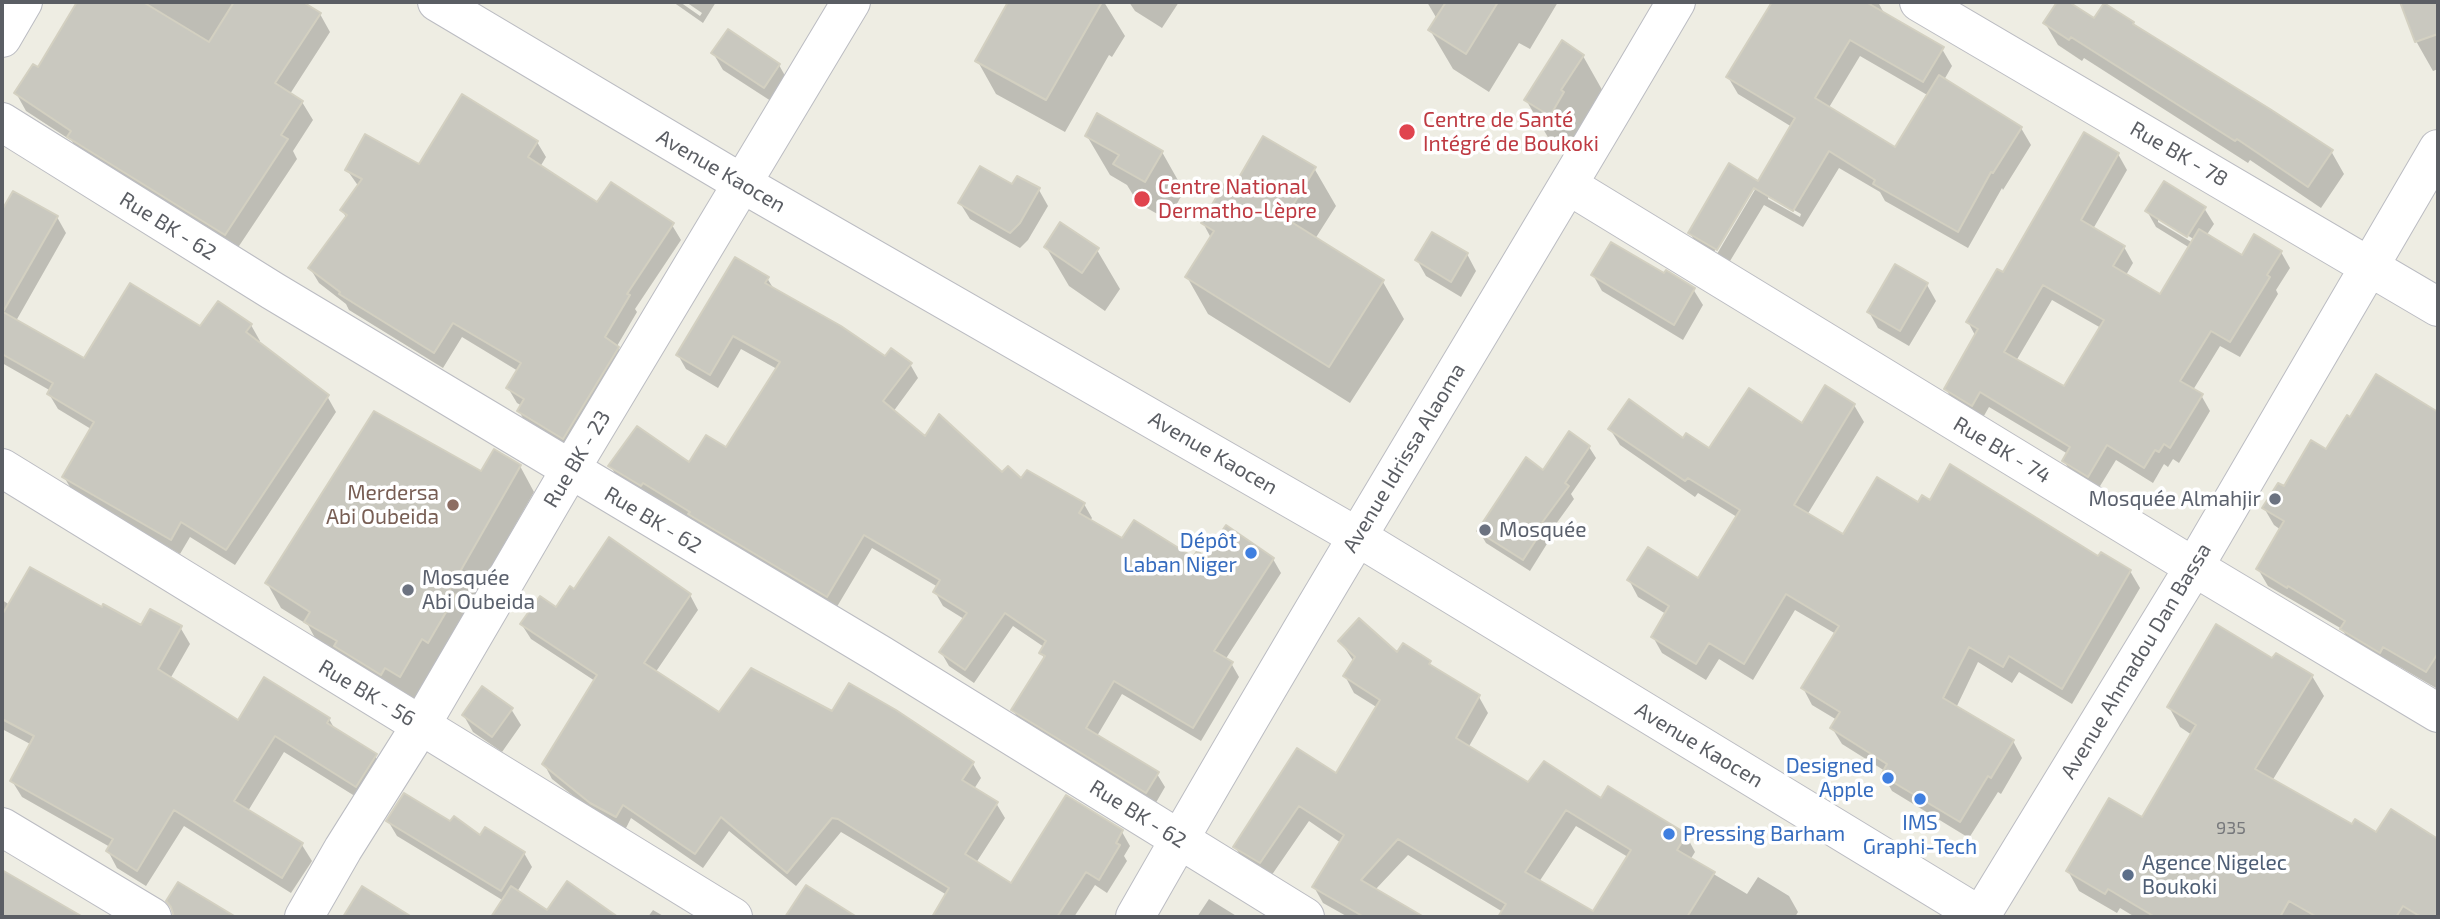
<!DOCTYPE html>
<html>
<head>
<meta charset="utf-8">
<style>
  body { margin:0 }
  #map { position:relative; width:2440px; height:919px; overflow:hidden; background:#eeede3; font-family:"Exo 2",sans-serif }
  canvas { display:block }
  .frame { position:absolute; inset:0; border:4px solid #5b5e64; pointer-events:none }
</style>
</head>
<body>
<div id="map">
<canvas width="2440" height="919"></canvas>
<div class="frame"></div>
</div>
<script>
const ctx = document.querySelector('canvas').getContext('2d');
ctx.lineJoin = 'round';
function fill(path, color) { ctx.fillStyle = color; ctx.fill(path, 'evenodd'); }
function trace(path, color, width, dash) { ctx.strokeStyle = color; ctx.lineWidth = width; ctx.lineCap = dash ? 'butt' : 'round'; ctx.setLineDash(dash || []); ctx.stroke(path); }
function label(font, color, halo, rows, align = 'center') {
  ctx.font = font + ' "Exo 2",sans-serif'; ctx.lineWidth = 7; ctx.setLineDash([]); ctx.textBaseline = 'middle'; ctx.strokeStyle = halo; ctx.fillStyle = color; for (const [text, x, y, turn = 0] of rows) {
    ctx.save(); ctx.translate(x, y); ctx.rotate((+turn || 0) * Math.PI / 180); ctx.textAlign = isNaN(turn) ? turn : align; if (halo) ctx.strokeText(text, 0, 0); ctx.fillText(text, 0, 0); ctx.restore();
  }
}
fill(new Path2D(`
  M77 2H300L320 14 330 32 290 94 302 102 313 120 293 151 297 159 235 252 80 155 72 141 26 111 16 93 39 70Z
  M673 2H680L700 16 702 13 686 2H716L703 23Z
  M1036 2H1104L1125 36 1112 57 1109 55 1065 132 996 94 977 60 1024 22Z
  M1129 2H1179L1162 28 1135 11Z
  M1427 2H1558L1530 49 1519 43 1489 92 1453 69 1430 30 1437 19Z
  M1774 2H1878L1885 15 1942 49 1952 66 1944 80 2021 128 2031 145 2003 190 2002 188 1968 248 1885 201 1880 192 1839 168 1803 227 1764 205 1727 266 1714 259 1756 188H1752L1711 257 1700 250 1690 233 1759 183 1792 127 1738 94 1728 77ZM1860 56 1929 96 1896 150 1828 109ZM1768 195 1801 214 1800 217 1768 199Z
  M2059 2H2066L2094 20 2133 23 2135 28 2331 151 2344 174 2321 208 2250 160 2248 163 2084 58 2082 61 2058 45 2045 23Z
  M2402 2H2438V69L2433 71 2416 41Z
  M713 53 779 65 788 81 774 103 723 70Z
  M1583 56 1605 95 1573 154 1549 139 1526 100Z
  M1087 136 1162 152 1184 191 1168 220 1138 203 1127 185 1110 175Z
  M537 142 546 157 540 167 597 205 672 225 681 240 635 309 637 312 617 346 626 363 572 453 528 427 519 411 522 406 517 403 508 388 518 371 462 337 443 368 349 310 346 304 319 283 310 268 347 219 342 210 359 187 347 170 419 167Z
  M2118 154 2127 170 2093 229 2124 247 2133 263 2126 275 2160 296 2190 248 2156 227 2147 211 2204 208 2214 224 2206 236 2243 258 2281 252 2290 268 2276 290 2278 294 2240 357 2220 346 2193 390 2201 395 2210 411 2179 463 2173 459 2168 467 2164 464 2153 483 2116 460 2097 491 2073 476 2064 461 2068 454 1989 407 1981 421 1955 405 1946 389 1976 337 1968 322 2003 275ZM2158 217 2195 240 2193 243 2158 222ZM2052 300 2101 328 2065 389 2016 361Z
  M1314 168 1336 206 1315 239 1383 282 1404 319 1350 403 1208 314 1187 277 1211 238 1203 223 1234 188Z
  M1013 186 1039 190 1048 206 1028 240 1020 248 970 219 960 203Z
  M14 193 57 217 66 233 16 321 85 361 201 328 251 325 260 341 258 343 327 396 336 412 235 565 190 537 180 554 73 492 64 477 91 429 58 409 49 394 51 391 2 363V214Z
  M1046 247 1097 250 1120 289 1105 311 1069 286Z
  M1467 254 1476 271 1461 297 1426 276 1417 260Z
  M1593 275 1693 289 1703 305 1683 340 1602 291Z
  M767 278 775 291 885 358 910 364 918 378 893 412 926 439 1002 475 1084 504 1092 518 1090 521 1122 541 1194 559H1273L1281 573 1225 660 1231 663 1239 677 1201 741 1122 694 1097 736 1157 774 1165 787 1154 806 1021 724 1013 710 1045 659 1041 653 1044 647 1013 626 974 683 949 666 941 652 964 619 943 606 935 592 938 587 872 548 835 610 618 480 611 466 690 464 727 450 777 369 741 349 718 388 686 369 678 355Z
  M1927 285 1936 301 1909 346 1878 328 1869 312Z
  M1854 405 1864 422 1807 515 1843 537 1919 504 2099 558 2130 571 2140 588 2072 704 2019 672 2012 683 1978 662 1956 708 2013 741 2022 758 2001 794 1998 792 1969 838 1892 791 1883 775 1885 771 1842 744 1832 728 1837 720 1812 705 1803 688 1836 634 1795 610 1753 680 1719 659 1706 680 1662 653 1653 637 1666 614 1638 597 1629 580 1699 581 1737 517 1698 493 1695 497 1620 445 1610 429 1683 440 1710 451 1802 426Z
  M2438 408V685L2436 688 2393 663 2390 668 2352 646 2342 629 2268 586 2258 569 2281 530 2274 525 2264 508 2284 489 2327 452 2435 413Z
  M1589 447 1596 458 1571 494 1574 499 1548 535 1550 539 1530 571 1486 543 1479 531 1543 473Z
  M520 466 534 492 415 701 320 647 308 625 281 608 267 583 482 473Z
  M574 591 690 595 698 610 655 673 720 715 895 712 973 764 981 778 974 789 996 803 1005 818 976 863 1011 885 1122 832 1130 846 1124 856 1127 861 1107 893 1095 885 1074 917H934L947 895 841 832 796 886 729 831 703 868 631 818 625 830 601 818 552 779 544 764 595 681 531 639 522 625 557 609Z
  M2 600 10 605 102 610 142 627H180L190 644 170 679 238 722 329 719 336 731 375 756 385 772 366 803 284 752 248 811 302 845 312 861 291 893 184 826 146 886 117 868 108 851 110 847 22 797 12 781 32 745 2 729Z
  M1340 641 1429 662 1433 669 1479 697 1488 713 1468 748 1529 784 1602 801 1686 835 1695 852 1690 860 1747 894 1758 877 1789 896 1798 912 1795 917H1500L1503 912 1408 855 1375 890 1413 913 1416 917H1348L1323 903 1314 887 1341 843 1309 821 1269 879 1245 863 1235 847 1336 775 1378 708 1354 693 1345 676 1354 662ZM1576 826 1628 857 1593 914 1539 882Z
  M2273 660 2312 676 2324 696 2272 781 2353 826 2376 834 2391 812 2438 842V917H2135L2120 908 2117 913 2079 891 2068 871 2142 820 2192 735 2180 727 2169 707Z
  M511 709 521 725 502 752 473 732 464 716Z
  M388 821 451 823 481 837 524 853 532 867 517 892 548 912 567 883 615 917H493L504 901 397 836Z
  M2 872 78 917H2Z
  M1209 899 1238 917H1197Z
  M653 910 665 917H648Z`), '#0003');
const building = new Path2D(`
  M77 2H143L209 42 234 2H303L321 13 275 83 303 101 281 135 288 139 225 235 67 137 71 131 14 93 33 64 38 67Z
  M1008 2H1102L1046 100 975 61Z
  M1446 2H1498L1466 54 1428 30Z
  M1772 2H1866L1944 47 1923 82 1850 40 1815 98 1895 147 1939 75 2022 127 1993 173 1991 172 1958 232 1873 184 1875 180 1829 151 1793 211 1754 188 1717 250 1688 233 1729 163 1758 181 1795 118 1726 77Z
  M2057 2H2069L2094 18 2104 3 2134 22 2133 24 2270 109 2333 150 2308 187 2237 139 2235 141 2071 37 2069 40 2043 23Z
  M2400 2H2438V34L2415 42Z
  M728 29 780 64 764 88 711 53Z
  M1562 40 1584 55 1561 90 1564 92 1550 116 1524 100Z
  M462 94 538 141 528 157 597 202 611 182 674 223 627 294 630 295 605 337 619 347 563 439 517 411 524 399 506 388 521 363 453 323 434 353 339 294 340 292 308 268 347 215 340 210 362 179 345 170 365 134 419 164Z
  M1097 113 1163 151 1145 182 1113 164 1119 155 1085 136Z
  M2084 132 2119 153 2081 220 2125 246 2113 266 2160 294 2199 229 2242 255 2254 234 2282 251 2267 275 2270 277 2230 342 2211 331 2180 381 2203 394 2170 448 2164 444 2159 452 2155 450 2144 468 2107 445 2088 477 2062 461 2070 447 1980 392 1972 406 1944 389 1978 329 1966 322 1997 269 2003 272ZM2043 285 2104 320 2064 386 2004 352Z
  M1263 136 1316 167 1285 218 1384 280 1329 367 1185 277 1214 231 1201 223 1226 181 1234 186Z
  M980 166 1012 184 1017 176 1040 188 1020 223 1010 233 958 203Z
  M2164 181 2206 207 2187 237 2145 211Z
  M13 191 58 216 3 312 84 358 130 283 200 326 218 301 252 324 246 332 329 395 226 550 181 522 171 540 62 477 94 422 47 394 53 383 2 354V210Z
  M1060 222 1099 248 1082 273 1044 247Z
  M1432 232 1468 253 1451 282 1415 260Z
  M1611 242 1664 273 1666 270 1695 288 1674 325 1591 275Z
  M735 257 769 277 765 283 841 326 885 356 891 348 912 363 883 401 925 436 939 414 1002 472 1008 466 1021 478 1027 470 1085 503 1079 513 1122 538 1134 520 1193 557 1197 551 1205 556 1226 525 1274 558 1214 651 1233 662 1193 728 1114 681 1086 728 1159 772 1146 793 1011 710 1045 656 1039 653 1046 641 1005 613 965 670 939 652 967 613 933 592 940 580 864 535 827 597 688 514 690 512 643 483 641 486 608 466 637 426 689 462 706 435 726 447 780 362 733 336 710 375 676 355Z
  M1895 264 1928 283 1900 331 1867 312Z
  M2376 374 2438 412V653L2426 672 2383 647 2380 653 2340 629 2345 621 2288 586 2287 588 2256 569 2284 521 2262 508 2278 483 2284 486 2311 440 2326 449 2347 415 2350 417Z
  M1825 385 1855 404 1794 505 1843 534 1877 477 1918 502 1922 495 1930 500 1950 464 2098 556 2101 552 2131 570 2062 689 2009 656 2003 667 1969 647 1943 698 2014 740 1991 778 1988 776 1960 822 1881 775 1887 764 1830 728 1840 712 1801 688 1839 626 1786 594 1744 664 1709 643 1696 664 1651 637 1669 606 1627 580 1648 547 1698 578 1740 510 1688 478 1685 481 1608 429 1629 399 1683 438 1686 433 1709 448 1749 388 1802 423Z
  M374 411 481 471 494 449 521 465 449 591 456 595 428 643 422 639 400 677 385 668 381 675 334 646 337 641 304 622 310 612 265 583Z
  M1569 431 1590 446 1565 483 1569 486 1541 524 1545 526 1523 560 1477 531 1526 457 1543 470Z
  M609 537 691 594 644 663 719 712 751 668 832 711 849 683 896 710 974 762 962 780 998 802 965 854 1011 883 1066 795 1123 830 1116 843 1120 845 1099 880 1086 872 1057 917H932L949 888 838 819 832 818 787 873 721 817 695 854 623 805 616 817 590 803 542 764 597 675 520 624 540 596 556 607 570 586 574 589Z
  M30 567 102 607 103 604 141 625 150 609 182 626 158 669 238 720 264 677 330 718 327 723 377 754 356 787 275 736 234 801 303 843 282 878 174 810 137 871 106 851 113 839 10 781 34 736 2 719V615Z
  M1359 618 1397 652 1403 643 1431 661 1429 664 1480 695 1456 738 1528 782 1544 761 1601 798 1608 786 1687 834 1677 850 1715 872 1687 917H1498L1506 904 1398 839 1361 880 1424 917H1364L1312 887 1344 835 1299 806 1260 863 1233 847 1297 748 1336 773 1380 700 1343 676 1355 657 1338 641ZM1566 810 1631 850 1593 911 1525 872Z
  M2216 624 2272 658 2276 653 2313 675 2255 769 2352 824 2355 819 2376 832 2391 809 2438 839V917H2421L2403 906 2396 917H2317L2289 901 2280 917H2155L2108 889 2105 894 2066 871 2109 798 2142 817 2196 725 2167 707Z
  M482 686 513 708 492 737 462 715Z
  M404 793 450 821 454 816 480 835 485 827 525 852 501 891 386 821Z
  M2 870 83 917H2Z
  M567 881 618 917H491L511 886 547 910Z
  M178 882 236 917H174L171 907 166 901Z
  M806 885 857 917H785Z
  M362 886 412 917H343Z`);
fill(building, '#c9c8bf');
trace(building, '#d3d0c1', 2);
const minor = new Path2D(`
  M437 2 743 184 1356 536 1982 917
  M1919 2 2438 307
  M2 38 23 2
  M2 122 273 291 881 655 1305 917
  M1568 185 2194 567 2438 713
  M2 468 733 917
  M2 827 152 917
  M304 917 343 849 421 725 570 470 851 2
  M1135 917C1310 609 1497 308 1676 2
  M1980 917 2194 567 2438 149`);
trace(minor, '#bbbcc2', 40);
trace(minor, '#fff', 38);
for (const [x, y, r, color] of [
  [1407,132,9,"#e0444e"],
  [1142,199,9,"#e0444e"],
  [2275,499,7,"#6b7280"],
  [453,505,7,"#8d6e63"],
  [1485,530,7,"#6b7280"],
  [1251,553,7,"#3f7fe0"],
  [408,590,7,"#6b7280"],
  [1888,778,7,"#3f7fe0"],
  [1920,799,7,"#3f7fe0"],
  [1669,834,7,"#3f7fe0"],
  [2128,875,7,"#5c6f8a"]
]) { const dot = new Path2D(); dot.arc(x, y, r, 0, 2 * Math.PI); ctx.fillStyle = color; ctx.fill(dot); trace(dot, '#fff', 2.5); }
label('18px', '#76787b', null, [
  ["935",2231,828]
]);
label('21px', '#be3a42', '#fff', [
  ["Centre de Santé",1423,120],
  ["Intégré de Boukoki",1423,144],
  ["Centre National",1158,187],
  ["Dermatho-Lèpre",1158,211]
], 'left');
label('21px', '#5b5e64', '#fff', [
  ["Rue BK - 78",2179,154,30],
  ["Avenue Kaocen",721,171,30],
  ["Rue BK - 62",168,226,32],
  ["Rue BK - 74",2002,450,31],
  ["Avenue Kaocen",1213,453,30],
  ["Avenue Idrissa Alaoma",1404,458,-59],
  ["Rue BK - 23",577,459,-59],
  ["Rue BK - 62",653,520,31],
  ["Avenue Ahmadou Dan Bassa",2136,661,-59],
  ["Rue BK - 56",367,693,31],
  ["Avenue Kaocen",1699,745,31],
  ["Rue BK - 62",1138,814,32]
]);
label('21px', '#785e54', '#fff', [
  ["Merdersa",439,493],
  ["Abi Oubeida",439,517]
], 'right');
label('21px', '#5b616d', '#fff', [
  ["Mosquée Almahjir",2261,499,"right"],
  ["Mosquée",1499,530],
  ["Mosquée",422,578],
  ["Abi Oubeida",422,602]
], 'left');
label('21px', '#366cbe', '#fff', [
  ["Dépôt",1237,541],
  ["Laban Niger",1237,565],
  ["Designed",1874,766],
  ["Apple",1874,790],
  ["IMS",1920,823,"center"],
  ["Graphi-Tech",1920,847,"center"],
  ["Pressing Barham",1683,834,"left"]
], 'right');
label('21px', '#4e5e75', '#fff', [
  ["Agence Nigelec",2142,863],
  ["Boukoki",2142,887]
], 'left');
</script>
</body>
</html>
